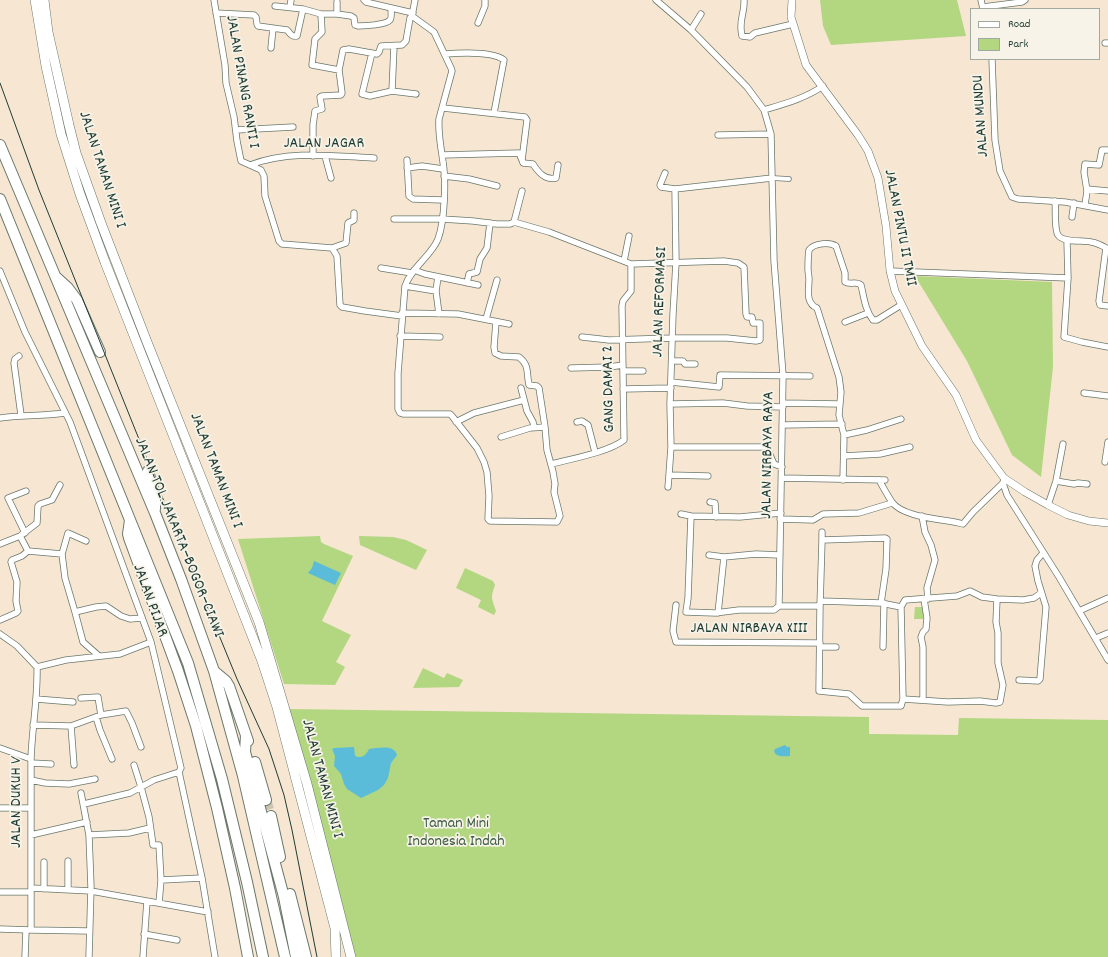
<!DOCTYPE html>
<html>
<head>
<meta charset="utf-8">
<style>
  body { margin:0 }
  #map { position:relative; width:1108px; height:957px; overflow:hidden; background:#f6e6d2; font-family:Dekko,sans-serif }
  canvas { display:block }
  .legend { position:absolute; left:970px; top:8px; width:130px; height:52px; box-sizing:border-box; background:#f7f3e8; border:1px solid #a1aaa0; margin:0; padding:5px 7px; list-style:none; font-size:12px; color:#1f3d34 }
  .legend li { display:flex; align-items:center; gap:8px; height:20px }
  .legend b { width:20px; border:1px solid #a1aaa0 }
</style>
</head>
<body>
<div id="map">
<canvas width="1108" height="957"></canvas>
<ul class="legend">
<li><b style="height:5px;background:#fff"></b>Road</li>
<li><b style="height:11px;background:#b2d780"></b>Park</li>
</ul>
</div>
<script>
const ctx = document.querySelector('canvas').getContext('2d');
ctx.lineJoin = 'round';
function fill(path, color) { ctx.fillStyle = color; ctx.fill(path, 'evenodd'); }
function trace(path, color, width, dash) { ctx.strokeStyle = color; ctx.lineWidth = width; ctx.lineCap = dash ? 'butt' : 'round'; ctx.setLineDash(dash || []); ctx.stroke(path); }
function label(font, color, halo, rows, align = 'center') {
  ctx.font = font + ' Dekko,sans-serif'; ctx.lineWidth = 3.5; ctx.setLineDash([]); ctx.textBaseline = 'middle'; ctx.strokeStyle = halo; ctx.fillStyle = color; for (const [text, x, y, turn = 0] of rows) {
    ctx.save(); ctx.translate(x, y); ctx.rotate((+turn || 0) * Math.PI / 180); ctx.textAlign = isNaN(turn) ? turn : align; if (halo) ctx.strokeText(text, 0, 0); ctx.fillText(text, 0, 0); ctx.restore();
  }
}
fill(new Path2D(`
  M820 0H957L966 36 831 45 823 26Z
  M915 276 1052 282 1053 367 1041 477 1012 455 967 361Z
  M320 536 321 542 324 544 353 556 322 621 351 635 336 662 345 667 335 685 284 684 238 539Z
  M359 536 393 537 406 540 427 550 416 570 360 545Z
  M465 568 493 581 495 585C490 599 492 598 496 611L494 615 478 607 481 600 456 588Z
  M915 607H924L923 619H914Z
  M423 668 444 678 447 673 463 680 459 687 413 688Z
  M288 709 869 717V734H873L958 735 959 718 1108 720V957H355Z`), '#b2d780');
fill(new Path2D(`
  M314 561 341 573 335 585 308 573 312 568Z
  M785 745 787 747H790V756C784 756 776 758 774 751L775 749Z
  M354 747 355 756C362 759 366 755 369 749 378 748 394 744 397 755L391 763 388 778 384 785 378 790 361 798 347 789 344 784 341 774 334 766 335 756 332 749 335 748Z`), '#5abcd8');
trace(new Path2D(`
  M266 800 271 816`), '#cbc4b2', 10, [10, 5]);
const pedestrian = new Path2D(`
  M772 178 789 179`);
const minor = new Path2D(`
  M214 0 225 65 226 83 234 117 237 141 241 161 261 170 264 176 265 196 279 241 282 244 332 248 337 256 340 305 342 307 365 311 402 316
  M364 0 366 2 413 13
  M415 0 412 16 434 32 451 68 452 71 439 119C438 134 441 147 443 162 446 181 445 220 438 239 432 255 411 268 405 286L398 373V409L400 413 403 414H450L452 416 477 448 484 462 487 472 489 496 488 519 490 521 557 522 560 516 554 492 555 484 553 472 547 450 545 427 539 388 537 386 529 385C526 372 530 366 519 357L501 356 495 353 494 347 496 322
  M656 0 691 30 747 87 764 110 771 134 774 261 783 375 779 606H820L819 691 849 694 862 706H901L903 699 901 607 905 600 957 596 970 591 982 597 997 599 1023 600 1034 598 1041 593
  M744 0C745 14 738 20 742 36L750 37 755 33 793 24
  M981 0 983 9
  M337 2V14
  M275 6 303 9 321 14H337L351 16 354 18 355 25 358 26C364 26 386 25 390 20 392 18 391 11 391 8
  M290 7 291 0
  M983 7 1022 2 1025 0
  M216 13 254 15 256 17 257 24 258 26 287 30C290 33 291 37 297 36L303 9
  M321 14 322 32 315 39 312 65 339 70
  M478 23 485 6V0
  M691 30 701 14
  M1105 43H1108
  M271 48 273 28
  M372 53 362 94 370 96 392 91 416 94
  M445 54C458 53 492 51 504 60L494 113
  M992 59 995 140 1000 171 1012 197 1018 199 1065 202 1108 210
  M392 91 394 46
  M443 108 525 117 527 120 522 160
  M764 110C784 104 806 98 823 86
  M236 130 293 127
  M718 135 771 134
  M442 155 519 153 522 160
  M313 156V125L315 111 322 109 320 97 322 96 341 95 342 93 339 70 343 50 349 49 377 54 379 52 381 46 402 45 406 41 410 18 412 16
  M325 156 331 178
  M407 160 409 196 413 199 443 200
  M522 160 523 163 533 164C538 172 545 181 556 178L558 165
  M250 165C290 150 333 156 374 158
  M407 168 422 166 443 169
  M665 173 660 185 661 187 675 189
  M444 176 469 179 497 186
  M1087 189 1108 191
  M1055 201C1056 210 1054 229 1058 235 1063 243 1083 240 1091 242 1097 243 1103 246 1108 249
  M1085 205 1087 191 1084 172 1085 164 1099 165 1102 150H1108
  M1072 217 1074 203
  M394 219H442L473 221 497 224H510L514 222 549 232 631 264 724 261 738 263 744 267 746 314 747 317H752L753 323H760V340L756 341 727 338H672L609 340 582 337
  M514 222 522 191
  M1067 241 1068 278 1064 337 1082 342 1108 347
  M332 248 346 243 348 223 354 220V213
  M1106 248 1099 301 1100 305 1108 306
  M624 261 629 236
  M381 268 412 273
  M414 270 425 274 478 285
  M0 271 25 332 70 422 151 642 181 768 179 772 202 878 215 957
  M890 271 1068 278
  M438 277 436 291 439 314
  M467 283 469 274 477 272 480 259 487 248 490 223
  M405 286 436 291
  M402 313 458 314 509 324
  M486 319 497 280
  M845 322 868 313
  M400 336 440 337
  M19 356 15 359 14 363 21 415
  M672 361H683L685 364H695
  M571 368 609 367 623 365
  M623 371H643
  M671 382 719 387 720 375 810 376
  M521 388 527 411 533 422 534 427
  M623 389 671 388
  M1084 393 1108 396
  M783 403 840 404
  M670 404 723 403 747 406 783 407
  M0 418C22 415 44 416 65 413
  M456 422 474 413 524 400
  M577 422 582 421 588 425 595 452
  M782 425 842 424
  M844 435 867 430 901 419
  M501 437 530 428 545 427
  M671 447H766L767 448 774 464 782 467
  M844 456 880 454 910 447
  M1105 462 1108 442
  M551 464C571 459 609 452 624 440L622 306 623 301 631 291V264
  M708 476 669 475 671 447 670 404 673 314 676 263 675 189 772 178
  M782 478 885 480
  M1004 478 1003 483 1007 495 1059 577 1108 660
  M843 480 844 435 839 415 841 392 839 377 817 308C805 303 809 289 809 279 809 276 808 273 808 269 808 263 808 256 809 250 814 243 829 242 836 246L845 273V282C850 285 856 281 861 285 864 297 865 310 873 320H877L901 305
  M879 480C883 487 887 495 892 502 903 518 945 519 963 524L973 512 1003 483
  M1056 481 1074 484 1078 483 1087 484
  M668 487 669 475
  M710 502 715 503 716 517
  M1048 505 1056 481 1063 444
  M681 514 691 516
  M922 516 925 532 931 545 935 560 927 588 928 599
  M780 519 813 520 823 514 859 513 892 503
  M25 533 8 498 26 491
  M20 536 28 551
  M822 540V532
  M0 544 20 536 37 523 38 506 40 504 52 500 60 485
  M28 551 62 554 65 578 75 612 96 607 106 606 121 616 130 619 142 618
  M62 554 68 533 86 541
  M709 555 724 557
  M821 601 881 603 901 607
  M676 605 673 631 676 642 820 643
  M779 606 774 610H739L715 613 686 612 688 598 691 516 740 517 781 513
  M820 606 822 540 885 538 887 539 886 569 881 603
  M1079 611 1108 598
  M75 612 83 642 99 656
  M718 613 724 557 756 554 779 555
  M0 620 16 613 18 611 16 601 17 582 11 562 12 560 22 556 28 551
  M0 634 17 646 37 667C38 698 32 728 31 759V930L89 931
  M1096 638 1108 633
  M820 647H836
  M883 647 884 603
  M37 667 66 660 120 654 151 642
  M1019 680 1038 681 1040 679 1046 607 1038 581 1035 566 1037 560 1043 553
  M81 698 98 697 101 715
  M36 699 73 702
  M903 699 948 702 980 701 996 703 1000 702 1003 685 998 663V633L996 622 997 599
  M923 700V647L921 637 923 632 926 629 927 618 924 599
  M96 717 100 730 112 759
  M33 725 71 726 101 715 126 711 132 723 141 747
  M71 726 74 765
  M0 748 31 759
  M31 763 51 764
  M134 765 141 787 149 817 153 845H159L161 880 159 903
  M31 780 45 783 69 784 95 779
  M81 793 89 835 91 887 89 957
  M84 804 130 793 154 780 179 772
  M0 808H31
  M31 835 87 822
  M89 835 129 833 150 828
  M68 861V890
  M161 880 202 878
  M31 888 91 891 208 912
  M44 889V862
  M0 892H31
  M0 929 31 930
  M144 934 177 940
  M25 957 26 930
  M143 957 147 901`);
const tertiary = new Path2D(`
  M792 0 791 17 806 65 858 135 868 151 878 178 886 226 890 271 895 291 922 346 956 395 976 440 1004 478 1025 492 1048 505 1068 515 1089 521 1108 523`);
const primary = new Path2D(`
  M35 0 46 66 61 134 80 194 105 262 262 661 277 707 335 928 336 957
  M44 0 48 32 69 125 76 153 101 223 147 342 259 622 307 784 351 957`);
const motorway = new Path2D(`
  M0 145 155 513 181 579 214 671 243 776 285 957
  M0 199 188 663 222 779 247 882 263 957
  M56 277 68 288 77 300 100 352
  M148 471 155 495V509
  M130 520 128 534 129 538 178 671 196 726 217 808 235 888 248 957
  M214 671 226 681 229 686 248 741
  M246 735 245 752 284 897 296 957
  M255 762 266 800
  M271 816 280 857
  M290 894 306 957`);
trace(pedestrian, '#6a786b', 5.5);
trace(minor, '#6a786b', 7);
trace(tertiary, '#6a786b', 8);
trace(primary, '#6a786b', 10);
trace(motorway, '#6a786b', 12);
trace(pedestrian, '#fff', 4);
trace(minor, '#fff', 5.5);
trace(tertiary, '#fff', 7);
trace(primary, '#fff', 9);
trace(motorway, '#fff', 10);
trace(new Path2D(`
  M0 83 39 190 161 494 237 679 269 749 284 795 292 830 317 957`), '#1f3d34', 1);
label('16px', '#1f3d34', '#f7f3e8', [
  ["JALAN PINANG RANTI I",241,82,80],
  ["JALAN MUNDU",982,116,-94],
  ["JALAN JAGAR",324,145],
  ["JALAN TAMAN MINI I",101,170,72],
  ["JALAN PINTU II TMII",899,228,79],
  ["JALAN REFORMASI",661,302,-88],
  ["GANG DAMAI 2",610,389,-91],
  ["JALAN NIRBAYA RAYA",769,455,-89],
  ["JALAN TAMAN MINI I",215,471,69],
  ["JALAN TOL JAKARTA–BOGOR–CIAWI",178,538,68],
  ["JALAN PIJAR",149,601,70],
  ["JALAN NIRBAYA XIII",749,630],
  ["JALAN TAMAN MINI I",321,779,75],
  ["JALAN DUKUH V",18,802,-90]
]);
label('16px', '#3c5c43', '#f7f3e8', [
  ["Taman Mini",456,825],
  ["Indonesia Indah",456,843]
]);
</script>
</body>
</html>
